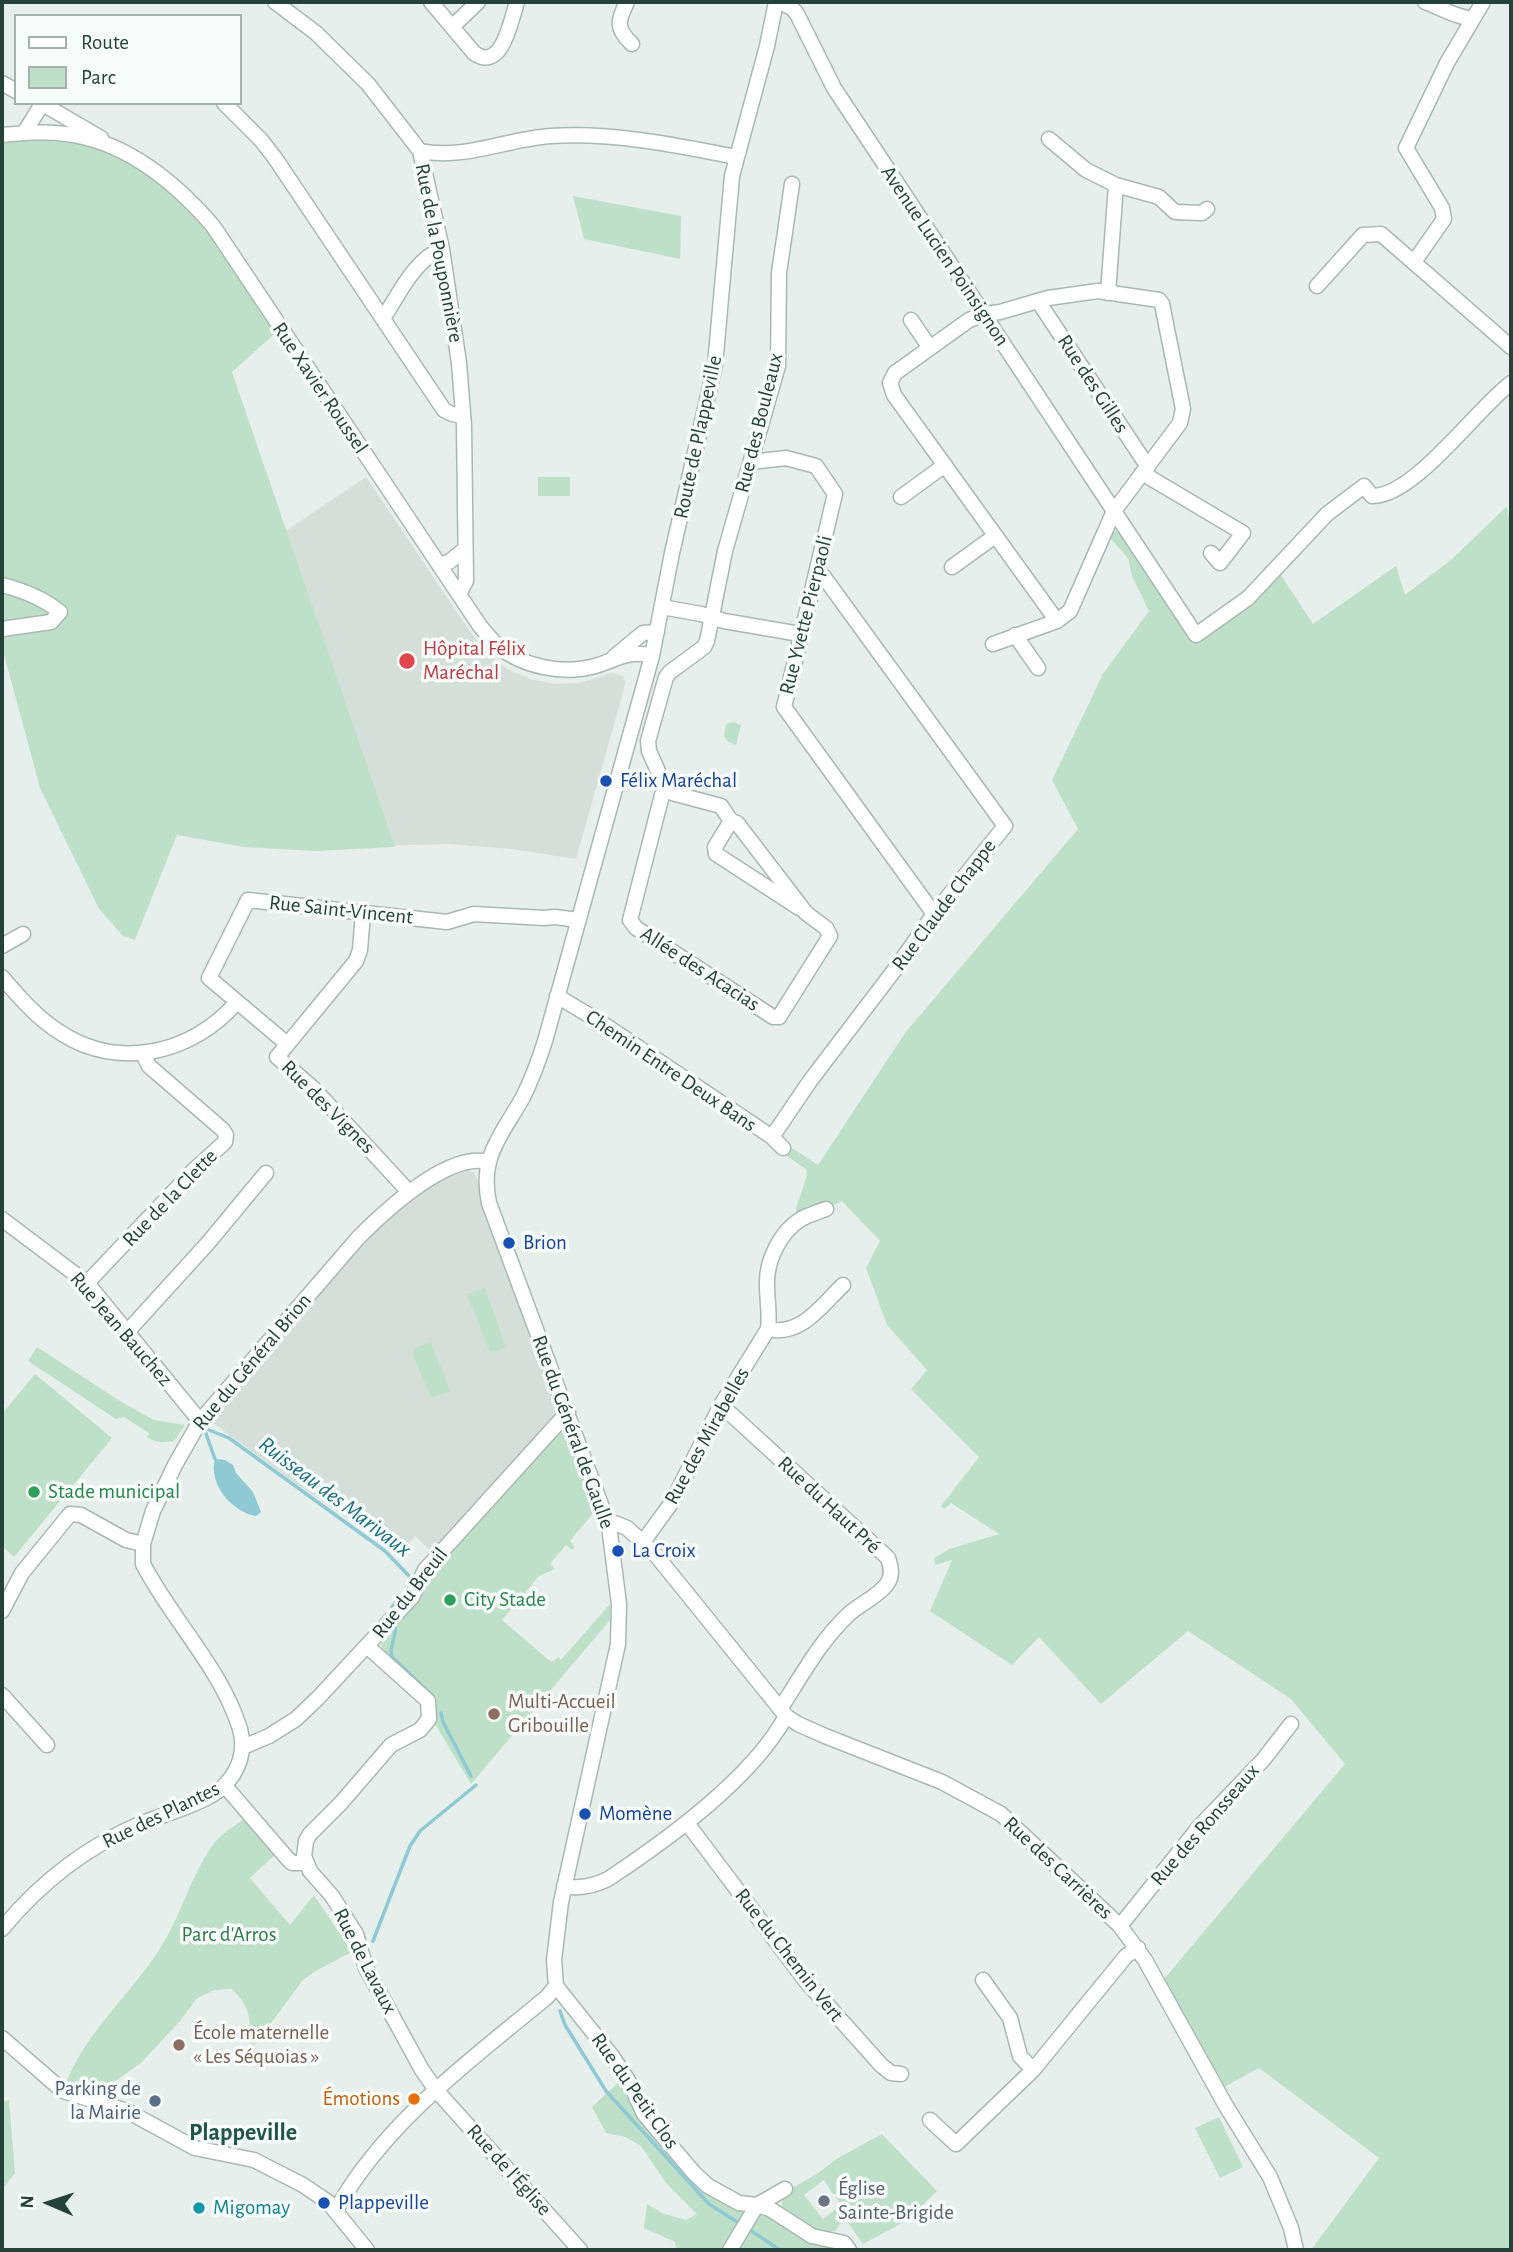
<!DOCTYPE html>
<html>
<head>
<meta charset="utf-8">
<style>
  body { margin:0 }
  #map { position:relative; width:1513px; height:2252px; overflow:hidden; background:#e6efeb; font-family:"Alegreya Sans",sans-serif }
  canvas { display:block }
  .frame { position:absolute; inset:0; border:4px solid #24423a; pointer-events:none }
  .legend { position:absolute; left:14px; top:14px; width:228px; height:91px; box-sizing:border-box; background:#f7fbf9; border:2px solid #a3b1ad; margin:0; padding:9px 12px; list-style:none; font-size:21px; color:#24423a }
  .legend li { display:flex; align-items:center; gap:14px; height:35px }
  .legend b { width:35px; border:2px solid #a3b1ad }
  .north { position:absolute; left:14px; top:2168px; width:70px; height:70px; -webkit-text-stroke:5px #f7fbf9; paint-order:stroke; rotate:273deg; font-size:19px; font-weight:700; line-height:28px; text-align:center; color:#24423a }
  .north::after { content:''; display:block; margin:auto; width:24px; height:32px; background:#24423a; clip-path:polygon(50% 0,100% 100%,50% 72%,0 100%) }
</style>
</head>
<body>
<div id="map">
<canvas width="1513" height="2252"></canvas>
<div class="frame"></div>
<ul class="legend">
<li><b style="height:9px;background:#fff"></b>Route</li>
<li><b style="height:19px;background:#bfe0c8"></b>Parc</li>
</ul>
<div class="north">N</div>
</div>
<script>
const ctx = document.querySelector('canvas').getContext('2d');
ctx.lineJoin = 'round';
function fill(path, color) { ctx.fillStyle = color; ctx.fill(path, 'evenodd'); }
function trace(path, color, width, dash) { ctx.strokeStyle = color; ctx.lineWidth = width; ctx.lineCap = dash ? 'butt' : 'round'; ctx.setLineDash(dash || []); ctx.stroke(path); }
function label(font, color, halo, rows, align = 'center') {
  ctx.font = font + ' "Alegreya Sans",sans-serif'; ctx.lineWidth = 7; ctx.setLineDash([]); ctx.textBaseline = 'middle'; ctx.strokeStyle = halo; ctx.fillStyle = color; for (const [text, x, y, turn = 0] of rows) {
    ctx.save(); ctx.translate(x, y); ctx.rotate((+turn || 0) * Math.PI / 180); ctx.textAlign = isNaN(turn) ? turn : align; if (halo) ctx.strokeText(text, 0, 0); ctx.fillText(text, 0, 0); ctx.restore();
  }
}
fill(new Path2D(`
  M366 477 471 633 487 653 507 669 530 679 554 684 579 683 612 673 623 676 625 683 622 696 576 859 512 849 448 844 374 846 278 536Z
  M468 1170 474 1173 477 1179 563 1411 434 1554 415 1536 400 1554 291 1480 209 1420 274 1349 330 1276 379 1224 438 1181Z`), '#d4dfda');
fill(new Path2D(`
  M24 133 113 147 197 208 280 329 232 372 395 847 315 851 244 847 177 835 135 940 123 936 99 909 40 788 2 647V135Z
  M573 196 681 216 680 259 584 239Z
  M538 477H570V496H538Z
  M1507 506 1511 530V2250H1311L1379 2158 1259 2068 1224 2087 1164 1979 1345 1764 1291 1699 1188 1631 1101 1704 1039 1637 1012 1665 930 1611 952 1560 935 1565 934 1558 949 1549 999 1534 951 1503 944 1509 941 1506 979 1457 911 1389 927 1370 887 1325 866 1268 880 1241 842 1201C830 1207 819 1213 807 1206L797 1216 796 1209 807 1175 806 1169 781 1152 786 1144 818 1165 905 1033 1078 829 1052 780 1103 674 1149 611 1132 576 1128 558 1110 538 1112 532 1118 531 1130 535 1196 635 1279 572 1313 624 1396 566 1405 595 1452 559Z
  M733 722 741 725 736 745 727 741 724 736 726 724Z
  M485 1288 506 1347 490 1353 467 1294Z
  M431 1342 450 1391 431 1398 413 1355 415 1348Z
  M37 1347 120 1401 154 1420 185 1425 174 1441C163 1443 156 1443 147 1437L149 1433 124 1417 116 1419 28 1361Z
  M35 1374 112 1438 14 1557 2 1546V1414Z
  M565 1424 594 1512 570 1541 575 1547 572 1550 566 1545 550 1564 555 1569 539 1576 502 1620 550 1661H554L558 1657 561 1660 610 1604V1620L471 1784 435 1724 437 1709 384 1653 381 1644 383 1637 418 1601 432 1574Z
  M245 1818 277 1853 250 1878 290 1925 314 1895 352 1952 317 1970 303 1980 254 2046 248 2041C252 2017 249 2006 232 1989L214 1990 196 1999 181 2020 141 2063 90 2099 65 2085C85 2033 129 1996 159 1950 182 1916 190 1874 216 1841 224 1832 236 1825 245 1818Z
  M621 2080 678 2163 760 2211 789 2224 833 2250H677L675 2242 644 2228 647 2204 662 2213 686 2220 697 2214 666 2183 641 2146 626 2137 606 2133 592 2107Z
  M9 2100 15 2173 2 2190V2102Z
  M1219 2117 1243 2167 1220 2178 1195 2128Z
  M882 2134 937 2191 906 2221 863 2244 846 2220 840 2224 836 2231 820 2233 782 2209V2201L787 2191 817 2174 838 2158ZM824 2180 833 2194H837L836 2197 841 2205 823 2219 804 2195Z`), '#bfe0c8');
fill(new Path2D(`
  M215 1459 225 1460 233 1465 236 1473 253 1492 261 1512 256 1516C232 1512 208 1484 215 1459Z`), '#8ec9d4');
trace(new Path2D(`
  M204 1428 229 1438 385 1551 411 1578 409 1588 392 1607
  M204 1428 215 1459
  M395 1624C398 1636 388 1645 392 1657L433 1696
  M441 1713 443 1722 471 1776
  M373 1941 410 1846 420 1831 476 1785
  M560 2011 565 2025 606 2091 709 2204 740 2224
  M747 2228 780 2250`), '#8ec9d4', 3.5);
const minor = new Path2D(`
  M275 2 316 33 368 84 420 151
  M431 2 474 53C502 73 511 20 517 2
  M627 2C618 21 615 28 632 44
  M779 2 792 8 797 14 834 88 1196 635 1248 598 1327 514 1364 486 1372 496C1414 497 1476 409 1511 383
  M1425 2C1441 8 1455 17 1473 19
  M453 26 478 2
  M2 83 16 91
  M41 103 101 138
  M224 103 261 140 275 158 444 410 452 414 463 416
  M24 133 42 104
  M2 135C23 133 45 131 66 134 125 141 175 182 213 226L480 626C486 633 491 640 498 646 523 667 564 675 595 666 617 660 627 649 652 656
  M1049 139 1086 170 1116 185 1159 197 1175 212 1202 213 1207 209
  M1414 262 1444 219 1442 208 1406 148 1447 63 1483 2
  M1317 286 1363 235 1381 234 1511 347
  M1108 293 1116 185
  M1038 301 1148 467
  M384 317C399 294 415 259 442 249
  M911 320 930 348
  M751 462 786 458 816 466 835 494 784 707 934 914
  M1142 473 1243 533 1220 563 1211 553
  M901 497 945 465
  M439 565 449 562 465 549
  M952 567 995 536
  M2 585C22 590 44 599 60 612L51 622 2 629
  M459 594 466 581 464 426 459 363 442 249 420 151C465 160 506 139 551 136 612 132 676 145 736 157
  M662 607 701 614 724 621 800 634
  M1015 635 1038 668
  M993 644 1057 621 1070 611 1114 511 1180 423 1183 409 1162 304 1159 300 1098 291 1048 298 1000 312 984 314 969 320 895 373 890 383 894 395 1057 621
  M614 657 643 633 657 632
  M666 789 672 793 721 806 731 821 715 847 716 854 799 908
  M731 821 737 823 806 913 826 928 830 936 779 1017H773L636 928 630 920 662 795 666 789 649 751 648 741 666 677 670 672 704 647 707 641 725 551 778 366 779 273 792 184
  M363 913 360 950 356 961 277 1057 314 1089 409 1192
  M2 946 23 934
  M2 977C19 997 38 1019 61 1033 120 1071 193 1053 237 1002
  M557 996 602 1023 772 1137 783 1148
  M286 1043 209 978 248 900 447 922 474 914 544 918 555 917 578 920
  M772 1137 810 1081 896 968 934 914 1005 826 824 577 818 572
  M2 1219 87 1283 200 1421
  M87 1283 193 1171 225 1142 226 1135 223 1130 149 1066 143 1054
  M768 1329C801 1337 822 1305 843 1285
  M127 1332 208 1243 266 1173
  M721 1405 888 1558C891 1567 893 1576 887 1584 878 1597 859 1604 848 1615 820 1641 801 1677 780 1709
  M609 1526 615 1523 627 1528 655 1554 786 1716 798 1724 825 1736 942 1782 1001 1814 1120 1926 1145 1960 1226 2106 1270 2177 1291 2228 1296 2250
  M643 1542 672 1502 721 1405 768 1329C770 1314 767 1300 767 1285 766 1261 780 1232 801 1219 808 1215 818 1212 826 1209
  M2 1611 22 1573 70 1514 81 1515 126 1540 143 1544
  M368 1647 428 1701 429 1719 420 1730 391 1745 341 1803 310 1834 306 1841 304 1856 310 1871 332 1896 356 1934 366 1968 422 2070 436 2090 580 2250
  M2 1695 47 1745
  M243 1747 269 1736 296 1719 318 1698 412 1597 425 1570 568 1412
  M225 1786 287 1858 292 1863H306
  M687 1823 805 1980 881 2065 891 2073 901 2074
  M564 1886C579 1889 594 1886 608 1879 667 1840 752 1779 786 1716
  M1120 1926 1199 1827 1263 1760 1291 1724
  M2 1929C39 1884 86 1847 140 1824 162 1815 208 1802 223 1787 239 1771 246 1751 240 1729 221 1668 172 1620 143 1564V1544L153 1511 175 1465 200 1421 358 1238C385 1211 448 1152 488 1162
  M983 1980 1010 2018 1020 2056 1033 2070
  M556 1986 612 2056 631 2085 644 2114 694 2173 708 2186 739 2203 757 2205 770 2209 812 2236 844 2243 849 2250
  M2 2038 63 2091 127 2111 195 2148 254 2160 303 2185 328 2202 367 2250
  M930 2120 956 2144 1033 2070 1126 1956 1138 1948
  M336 2210C385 2122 471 2060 547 1997L556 1986 554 1960 561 1902 618 1644 619 1604 609 1526 489 1203C479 1156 502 1135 523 1097 532 1079 539 1060 545 1041L652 656 672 553 715 365 732 176 767 46 776 2
  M730 2250 757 2205 785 2189`);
trace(minor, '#a8b8b2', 17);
trace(minor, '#fff', 14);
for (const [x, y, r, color] of [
  [407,661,9,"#e0444e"],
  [606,781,7,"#1a4fb4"],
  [509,1243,7,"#1a4fb4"],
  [34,1492,7,"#2e9e5b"],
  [618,1551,7,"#1a4fb4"],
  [450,1600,7,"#2e9e5b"],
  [494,1714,7,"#8d6e63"],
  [585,1814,7,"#1a4fb4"],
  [179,2045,7,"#8d6e63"],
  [414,2099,7,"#e8710a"],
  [155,2101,7,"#5c6f8a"],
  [824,2201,7,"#6b7280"],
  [324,2203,7,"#1a4fb4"],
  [199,2208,7,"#0f9aa8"]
]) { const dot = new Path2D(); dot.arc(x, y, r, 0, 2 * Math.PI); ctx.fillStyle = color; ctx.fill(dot); trace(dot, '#f7fbf9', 2.5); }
label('21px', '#24423a', '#f7fbf9', [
  ["Rue de la Pouponnière",439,253,79],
  ["Avenue Lucien Poinsignon",945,256,56],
  ["Rue des Gilles",1093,384,57],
  ["Rue Xavier Roussel",320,388,56],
  ["Rue des Bouleaux",759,423,-76],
  ["Route de Plappeville",698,437,-78],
  ["Rue Yvette Pierpaoli",806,615,-76],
  ["Rue Claude Chappe",944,905,-53],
  ["Rue Saint-Vincent",341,910,6],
  ["Allée des Acacias",700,969,33],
  ["Chemin Entre Deux Bans",671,1071,34],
  ["Rue des Vignes",328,1107,45],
  ["Rue de la Clette",170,1198,-46],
  ["Rue Jean Bauchez",121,1329,49],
  ["Rue du Général Brion",252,1362,-50],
  ["Rue du Général de Gaulle",573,1432,70],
  ["Rue des Mirabelles",707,1436,-61],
  ["Rue du Haut Pré",829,1505,43],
  ["Rue du Breuil",410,1593,-52],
  ["Rue des Plantes",161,1815,-26],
  ["Rue des Ronsseaux",1205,1825,-49],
  ["Rue des Carrières",1058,1868,43],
  ["Rue du Chemin Vert",789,1955,52],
  ["Rue de Lavaux",365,1961,63],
  ["Rue du Petit Clos",635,2091,55],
  ["Rue de l'Église",509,2170,48]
]);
label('21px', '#be3a42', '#f7fbf9', [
  ["Hôpital Félix",423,649],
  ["Maréchal",423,673]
], 'left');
label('21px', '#164399', '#f7fbf9', [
  ["Félix Maréchal",620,781],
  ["Brion",523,1243],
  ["La Croix",632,1551],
  ["Momène",599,1814],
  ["Plappeville",338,2203]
], 'left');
label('21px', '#27864d', '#f7fbf9', [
  ["Stade municipal",48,1492],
  ["City Stade",464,1600]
], 'left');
label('21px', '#785e54', '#f7fbf9', [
  ["Multi-Accueil",508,1702],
  ["Gribouille",508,1726],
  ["École maternelle",193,2033],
  ["« Les Séquoias »",193,2057]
], 'left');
label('21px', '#2d7a4b', '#f7fbf9', [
  ["Parc d'Arros",229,1935]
]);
label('21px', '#4e5e75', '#f7fbf9', [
  ["Parking de",141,2089],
  ["la Mairie",141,2113]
], 'right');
label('21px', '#c56008', '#f7fbf9', [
  ["Émotions",400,2099]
], 'right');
label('21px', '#5b616d', '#f7fbf9', [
  ["Église",838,2189],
  ["Sainte-Brigide",838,2213]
], 'left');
label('21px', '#0d838f', '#f7fbf9', [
  ["Migomay",213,2208]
], 'left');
label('italic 23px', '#1c6f80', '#f7fbf9', [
  ["Ruisseau des Marivaux",335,1497,37]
]);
label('bold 24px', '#1f5548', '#f7fbf9', [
  ["Plappeville",243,2133]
]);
</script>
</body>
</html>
